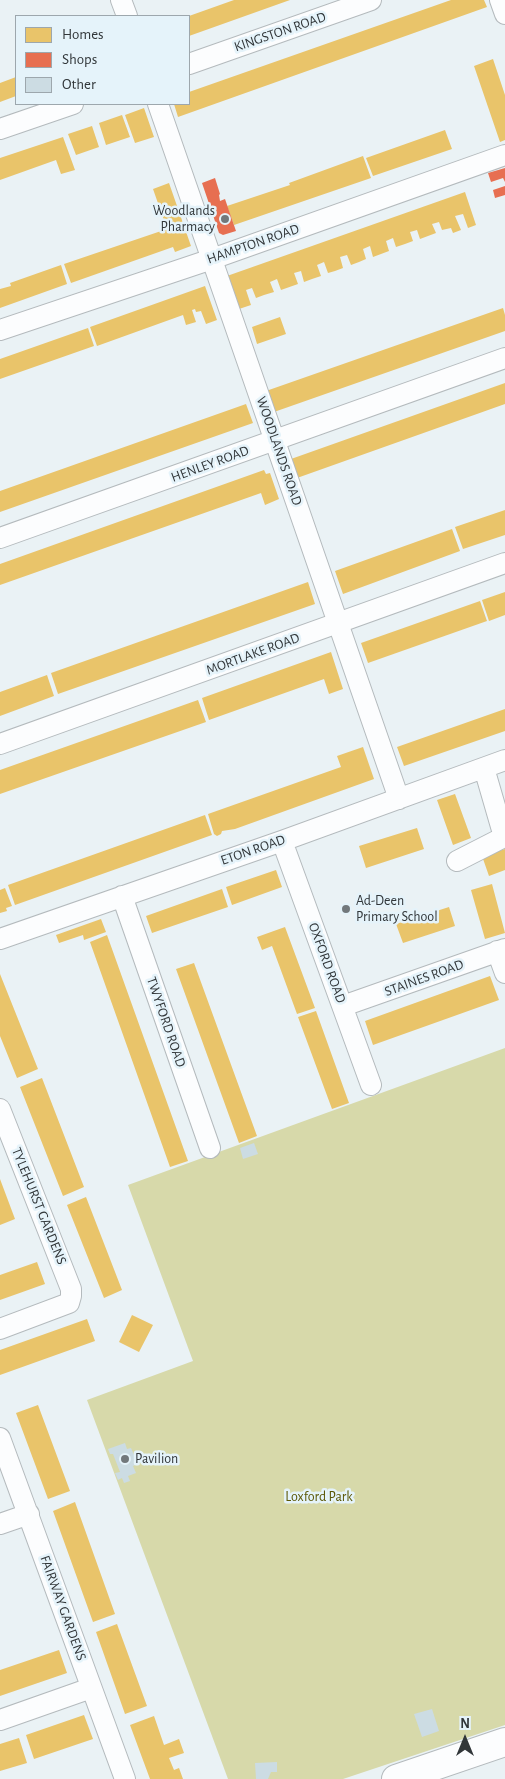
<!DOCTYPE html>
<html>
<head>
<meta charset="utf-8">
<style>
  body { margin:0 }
  #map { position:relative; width:505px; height:1779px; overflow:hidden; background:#eaf2f5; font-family:"Alegreya Sans",sans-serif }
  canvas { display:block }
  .legend { position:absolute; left:15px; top:15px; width:175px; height:90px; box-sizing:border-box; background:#e5f3fa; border:1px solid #9da7ad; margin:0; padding:6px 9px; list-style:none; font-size:15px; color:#313639 }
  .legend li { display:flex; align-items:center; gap:10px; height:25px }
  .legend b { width:25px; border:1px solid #9da7ad }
  .north { position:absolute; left:440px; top:1714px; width:50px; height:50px; -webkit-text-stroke:4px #e5f3fa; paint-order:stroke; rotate:0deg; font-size:14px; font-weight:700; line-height:20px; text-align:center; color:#313639 }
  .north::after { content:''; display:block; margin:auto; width:18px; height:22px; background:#313639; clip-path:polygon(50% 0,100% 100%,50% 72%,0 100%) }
</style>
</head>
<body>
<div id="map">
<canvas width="505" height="1779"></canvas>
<ul class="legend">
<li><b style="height:14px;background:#e9c46a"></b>Homes</li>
<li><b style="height:14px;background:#e76f51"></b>Shops</li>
<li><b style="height:14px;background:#ccdce3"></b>Other</li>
</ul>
<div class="north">N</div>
</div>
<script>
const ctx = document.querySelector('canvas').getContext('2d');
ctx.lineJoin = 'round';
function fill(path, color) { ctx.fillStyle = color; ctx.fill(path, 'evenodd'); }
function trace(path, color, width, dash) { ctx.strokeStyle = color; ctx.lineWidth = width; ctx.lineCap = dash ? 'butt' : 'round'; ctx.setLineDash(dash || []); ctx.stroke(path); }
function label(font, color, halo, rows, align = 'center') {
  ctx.font = font + ' "Alegreya Sans",sans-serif'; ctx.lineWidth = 5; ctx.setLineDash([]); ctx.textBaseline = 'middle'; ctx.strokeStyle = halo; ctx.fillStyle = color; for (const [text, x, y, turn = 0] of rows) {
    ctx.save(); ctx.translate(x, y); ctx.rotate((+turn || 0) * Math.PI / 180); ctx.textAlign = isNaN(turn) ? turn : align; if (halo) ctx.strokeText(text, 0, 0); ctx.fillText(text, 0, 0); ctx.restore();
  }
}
fill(new Path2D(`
  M505 1048V1725L343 1779H228L87 1400 193 1361 128 1185Z`), '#d7d9aa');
fill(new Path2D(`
  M234 0H290L189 36V16Z
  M451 0H484L487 7 178 117 174 104H189V92Z
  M493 59 505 95V140L500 142 474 66Z
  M16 77V96L0 102V83Z
  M144 108 154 137 135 143 125 115Z
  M122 115 130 137 106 145 99 123Z
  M92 126 99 147 76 155 68 134Z
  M445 130 452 149 373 176 366 158Z
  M63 137 75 170 61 174 56 160 0 180V158Z
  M363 156 371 178 234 225 227 206 290 185 289 183Z
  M169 183 191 246 175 252 173 247 71 283 64 264 167 229 153 189Z
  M465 192 476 225 468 228 463 214 455 216 461 230 453 233 451 228 442 230 439 222 432 224 436 233 420 239 417 230 410 232 413 241 405 244 396 247 393 238 386 241 389 251 373 257 370 246 363 249 366 259 359 262 351 265 347 255 340 257 343 268 335 271 328 273 324 262 317 265 321 276 312 279 304 282 301 271 294 273 298 284 281 290 277 279 270 282 274 292 264 295 256 298 252 288 246 290 251 305 239 309 227 276Z
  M61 265 67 284 0 308V289L11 286 10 283Z
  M205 286 217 320 206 324 201 311 196 312 195 309 192 310 196 322 186 325 183 315 97 346 90 327Z
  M503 308 505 315V331L274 412 266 391Z
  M280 317 286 334 257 344 252 327Z
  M88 328 94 346 0 379V359Z
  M505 383V404L297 478 291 459Z
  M246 404 253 423 0 512V491Z
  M264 470 266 474 270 473 279 499 265 505 261 493 0 585V564Z
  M505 510V535L463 549 455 527Z
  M452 529 460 551 343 594 335 571Z
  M308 582 315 604 58 694 51 673Z
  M505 592V615L489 621 482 600Z
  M480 601 487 621 368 663 361 643Z
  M331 652 343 689 329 694 324 679 209 720 202 698Z
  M47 675 54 696 0 716V692Z
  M198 700 206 722 0 794V770Z
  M505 709V731L404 766 397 747Z
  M363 747 374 779 235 829 222 831 221 834 217 836 214 834 208 814 341 767 337 756Z
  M455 794 471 838 453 845 437 800Z
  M205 815 212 835 15 905 8 885Z
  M417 828 424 849 366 868 359 846Z
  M505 849V870L489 876 482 856Z
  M276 870 282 887 232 905 226 887Z
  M492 884 505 933 485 939 471 890Z
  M5 888 12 906 6 908 7 911 0 913V890Z
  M222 889 228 907 152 933 146 916Z
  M449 907 455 926 403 943 396 924Z
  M101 919 106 932 84 940 83 935 59 943 56 935Z
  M285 927 315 1008 297 1014 272 946 262 950 257 937Z
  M107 935 188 1161 170 1167 90 942Z
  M194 963 257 1136 239 1143 176 969Z
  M0 974 38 1069 17 1078 0 1036Z
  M490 976 499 1000 373 1045 365 1021Z
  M316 1011 349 1103 332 1109 298 1017Z
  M42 1078 84 1187 63 1196 20 1087Z
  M0 1179 15 1219 0 1225Z
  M86 1197 122 1290 104 1298 67 1205Z
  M37 1262 45 1284 0 1300V1275Z
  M132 1315 153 1325 139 1352 119 1342Z
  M87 1319 95 1341 0 1375V1350Z
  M38 1405 70 1491 48 1499 16 1413Z
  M75 1502 115 1614 93 1622 53 1511Z
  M117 1624 147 1706 125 1714 96 1632Z
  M59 1650 67 1673 0 1696V1670Z
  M84 1715 93 1739 34 1759 26 1735Z
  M154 1716 164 1745 179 1739 184 1753 169 1758 174 1770 179 1768 183 1779H150L130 1725Z
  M19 1738 27 1763 0 1771V1744Z`), '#e9c46a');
fill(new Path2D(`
  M505 168V182L503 178 491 182 488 173Z
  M215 178 220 194 219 195 220 201 225 199 236 231 223 235 219 233 202 183Z
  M505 186V195L495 198 493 190Z`), '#e76f51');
fill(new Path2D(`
  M254 1143 258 1154 243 1159 240 1148Z
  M125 1443 127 1449 131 1448 138 1464 133 1466 136 1473 128 1476 130 1481 124 1483 122 1478 118 1480 115 1473 120 1472 113 1454H110L108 1449Z
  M432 1709 439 1731 422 1737 414 1714Z
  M277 1762V1772H271L268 1779H256L255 1763Z`), '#ccdce3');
const street = new Path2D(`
  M121 0 127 16
  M500 0 505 14
  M189 64 371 0
  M158 104 399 799
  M0 129 73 104
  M0 330 212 259 505 155
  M0 538 505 358
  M0 744 505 563
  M282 841 371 1085
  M457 861 504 837 484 768
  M122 896 210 1148
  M0 939 282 841 505 760
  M497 951 505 973
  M343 1006 505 949
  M0 1109 71 1289V1296L69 1303 0 1329
  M0 1438 125 1779
  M0 1524 29 1514
  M0 1720 91 1688`);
const secondary = new Path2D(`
  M396 1779 505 1742`);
trace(street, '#b4babd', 22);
trace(secondary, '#b4babd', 30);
trace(street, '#fcfdfe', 20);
trace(secondary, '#fcfdfe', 28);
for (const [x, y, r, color] of [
  [225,219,5,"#72787b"],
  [346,909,5,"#72787b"],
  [125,1459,5,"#72787b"]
]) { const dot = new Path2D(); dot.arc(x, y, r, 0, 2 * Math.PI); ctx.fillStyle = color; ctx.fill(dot); trace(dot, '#e5f3fa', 2); }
label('14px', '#313639', '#e5f3fa', [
  ["KINGSTON ROAD",280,32,-19],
  ["HAMPTON ROAD",253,244,-19],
  ["WOODLANDS ROAD",279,451,71],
  ["HENLEY ROAD",210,464,-20],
  ["MORTLAKE ROAD",253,654,-20],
  ["ETON ROAD",253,850,-19],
  ["OXFORD ROAD",327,963,70],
  ["STAINES ROAD",424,978,-20],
  ["TWYFORD ROAD",166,1022,71],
  ["TYLEHURST GARDENS",39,1206,68],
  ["FAIRWAY GARDENS",63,1608,70]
]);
label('14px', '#313639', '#e5f3fa', [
  ["Woodlands",215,211,"right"],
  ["Pharmacy",215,227,"right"],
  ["Ad-Deen",356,901],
  ["Primary School",356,917],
  ["Pavilion",135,1459]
], 'left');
label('14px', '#5b5705', '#e5f3fa', [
  ["Loxford Park",319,1497]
]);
</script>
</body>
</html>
